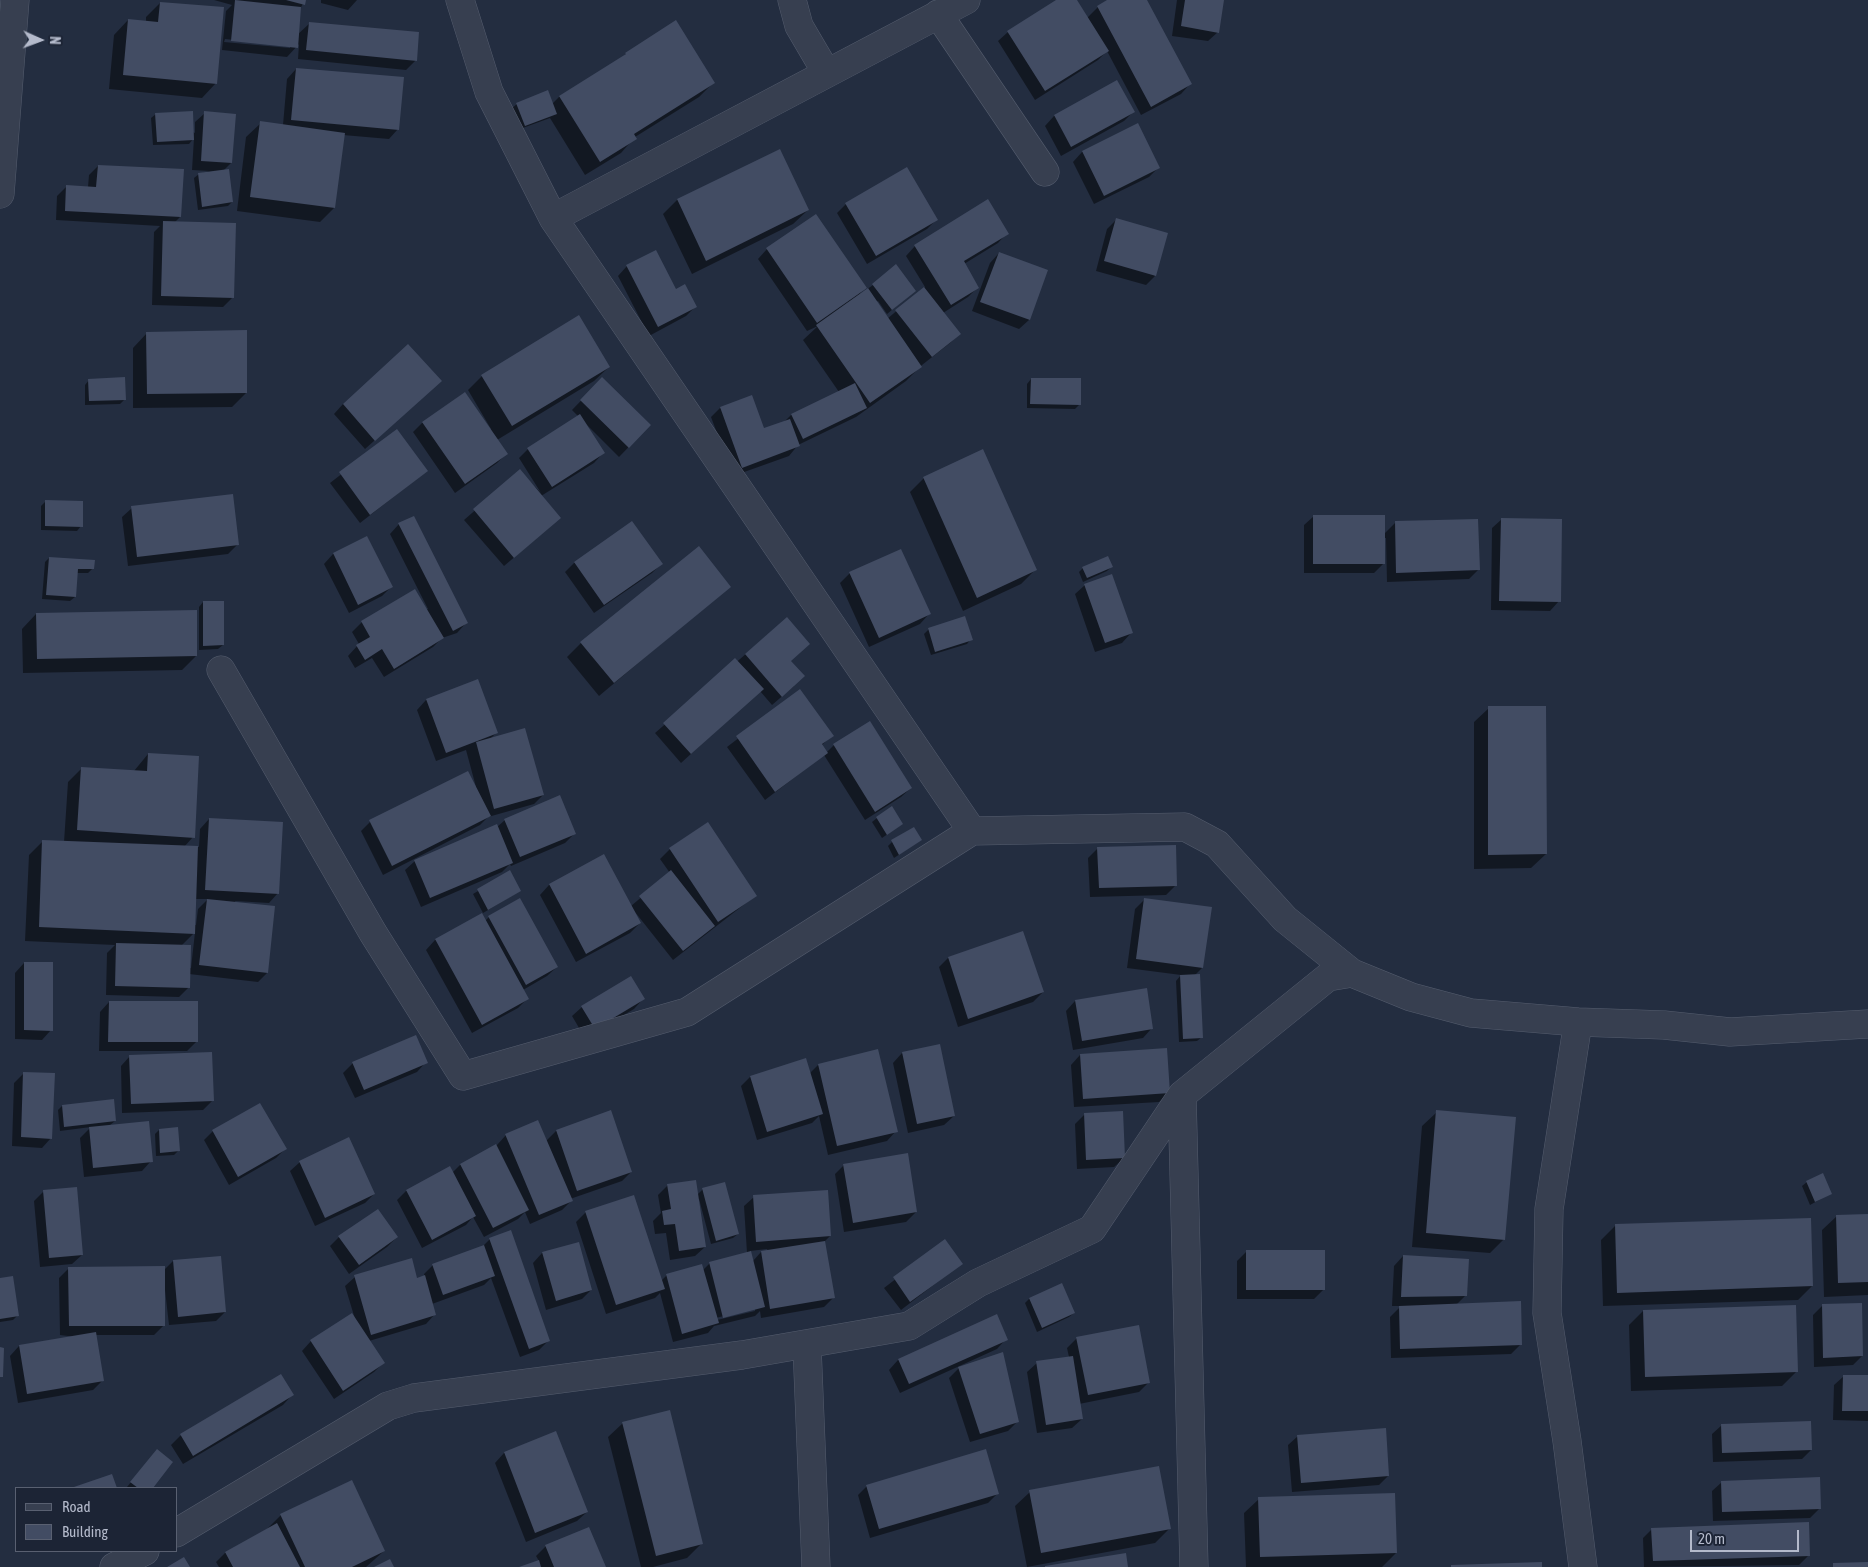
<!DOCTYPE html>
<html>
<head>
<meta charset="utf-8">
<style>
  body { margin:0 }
  #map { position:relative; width:1868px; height:1567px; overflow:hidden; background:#232d40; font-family:"Asap Condensed",sans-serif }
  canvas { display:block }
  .legend { position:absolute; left:15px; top:1487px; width:162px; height:65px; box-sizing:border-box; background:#1c2435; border:1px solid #596071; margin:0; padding:6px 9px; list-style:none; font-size:15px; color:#b4bacb }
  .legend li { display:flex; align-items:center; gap:10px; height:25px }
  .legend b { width:25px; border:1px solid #596071 }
  .north { position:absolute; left:15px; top:15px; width:50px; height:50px; -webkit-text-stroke:4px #1c2435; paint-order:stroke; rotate:92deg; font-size:14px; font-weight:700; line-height:20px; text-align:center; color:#b4bacb }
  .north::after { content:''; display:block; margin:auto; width:18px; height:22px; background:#b4bacb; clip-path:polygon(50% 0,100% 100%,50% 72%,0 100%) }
  .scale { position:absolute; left:1690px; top:1530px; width:109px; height:22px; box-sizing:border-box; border:2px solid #b4bacb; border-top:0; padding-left:6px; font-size:15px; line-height:18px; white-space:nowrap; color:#b4bacb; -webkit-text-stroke:4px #1c2435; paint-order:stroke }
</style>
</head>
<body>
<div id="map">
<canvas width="1868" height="1567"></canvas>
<ul class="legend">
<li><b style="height:6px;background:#373f50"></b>Road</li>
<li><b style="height:14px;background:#424c63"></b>Building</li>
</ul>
<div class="north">N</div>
<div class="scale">20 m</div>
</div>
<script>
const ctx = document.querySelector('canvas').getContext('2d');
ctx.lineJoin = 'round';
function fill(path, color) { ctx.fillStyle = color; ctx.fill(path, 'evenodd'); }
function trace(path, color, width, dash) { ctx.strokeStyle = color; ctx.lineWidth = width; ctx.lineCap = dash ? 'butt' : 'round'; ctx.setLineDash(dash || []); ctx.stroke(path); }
fill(new Path2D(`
  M214 0H305L300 9 297 35 310 23 416 60 406 70 298 59 299 44 287 57 222 50 226 11 232 5ZM225 39 290 46V48L224 42Z
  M321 0H357L348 10 321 3Z
  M1058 0H1076L1087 18 1098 7 1110 0H1145L1190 84 1181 94 1141 115 1107 51 1098 60 1035 100 998 41 1008 32Z
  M1177 0H1222L1218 32 1208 41 1172 36Z
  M160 3 216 83 202 98 109 89 114 35 128 20 146 22V17Z
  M626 54 713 83 699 97 635 137 621 153 585 175 550 118 520 129 512 108 517 104H552L559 97 619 60Z
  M296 69 398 129 389 139 343 135 334 208 320 222 237 211 246 137 261 123 283 125 287 79Z
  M1116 82 1133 112 1124 121 1061 156 1045 126 1054 116Z
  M205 113 231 163 223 171 232 202 228 206 198 210 194 178 199 174 209 171 192 170 194 138 189 144 153 145 151 118 156 114 195 133V122Z
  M1138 125 1159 167 1149 177 1094 204 1073 162 1082 152Z
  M780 151 808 210 793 224 692 274 663 214 677 200Z
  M98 166 180 217 175 222 232 298 223 307 152 305 154 232 160 226 56 220 57 196 67 186 88 187 89 175Z
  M846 204 937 219 927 229 867 264 837 213Z
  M1116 220 1155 276 1146 285 1096 271 1107 229Z
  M1007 233 998 243 964 264 978 287 968 297 943 313 959 334 950 343 922 365 906 381 856 417 798 445 789 456 733 476 711 417 720 408 764 430 784 422 791 415 839 392 803 340 818 326 807 331 758 259 767 249 865 288 859 295 873 285 910 295 887 314 878 301 876 302 887 319 925 287 906 256 915 246Z
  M999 253 1047 271 1029 320 1019 329 972 311 990 263Z
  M627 266 675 291 695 307 686 316 649 336 618 276Z
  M147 333 246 393 232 407 133 408V348Z
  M609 367 594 381 497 440 506 454 497 463 455 493 413 432 422 423 464 393 490 430 491 429 468 390 482 376Z
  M602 379 650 425 619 457 587 425 603 453 594 463 541 496 550 527 504 566 464 520 520 471 541 493 519 458 528 449 579 417 572 410Z
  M1031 379 1079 405 1075 409 1027 408V384Z
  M89 380 125 399 120 404 85 405V385Z
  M430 391 365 449 334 414 343 404Z
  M397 431 427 471 360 523 330 483Z
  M924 478 1035 570 1021 584 963 611 910 492Z
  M45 502 81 526 77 531 41 530V506Z
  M132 508 238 544 228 554 128 566 122 517Z
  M1314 516 1384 534 1396 522 1478 570 1469 579 1387 582 1386 538H1384V563L1374 573H1304V525Z
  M1502 519 1559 601 1550 611 1491 610 1492 528Z
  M632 523 661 564 652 573 594 613 565 572 574 563Z
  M399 524 466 623 457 633 442 638 433 647 384 677 372 658 355 668 348 656 359 644 352 632 362 622 414 590 426 610 428 609 390 534Z
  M367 537 392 586 382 596 349 613 324 564 333 554Z
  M49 558 93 568 88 573H77L75 597 70 601 42 599 45 562Z
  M1111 567 1107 571 1083 582 1079 572 1083 568Z
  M850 573 929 614 920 624 869 647 840 583Z
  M1085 585 1131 633 1122 643 1095 652 1075 594Z
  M730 586 599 696 567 657 581 643Z
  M203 602 223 645 218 649 199 650V607Z
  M36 614 196 656 182 670 23 673 22 629Z
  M786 619 794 686 772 705 760 691 681 763 655 733Z
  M929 629 971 639 967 644 931 655 924 634Z
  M477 680 497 732 490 739 543 795 534 804 488 817 480 825 383 875 361 831 370 822 476 787 466 750 436 761 417 710 426 700Z
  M800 691 832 735 821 746 826 753 834 745 870 722 911 788 901 797 865 820 824 755 765 800 727 747Z
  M1489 708 1546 854 1531 868 1474 869V722Z
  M148 754 193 837 184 847H199L200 829 209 819 278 893 269 903 235 901 267 973 258 982 189 974V987L179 997 106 995 107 953 115 945 25 941 29 855 43 841 64 842 68 782 82 768 134 771ZM195 899H208L198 909 196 925H194ZM195 932 191 968H189L181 946Z
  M877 818 902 824 882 838 872 822Z
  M505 820 575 833 565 843 511 866 510 864 502 872 421 907 405 870 415 861 497 827Z
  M707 824 755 896 673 960 635 912 640 923 630 933 576 962 540 895 549 885 604 856 631 906 670 873 660 859 670 849Z
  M921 840 894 858 888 846 892 842Z
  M1098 848 1176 885 1166 895 1090 897 1088 858Z
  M510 872 520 891 483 913 473 894Z
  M1145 899 1202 968 1194 976 1202 1037 1197 1041 1179 1042 1176 981 1181 975 1127 968 1135 909Z
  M481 915 485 921 489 917 557 967 547 976 523 990 527 999 518 1008 472 1033 426 950 435 940Z
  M948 958 1043 992 1033 1002 958 1027 939 967Z
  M24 963 51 1030 42 1040 15 1039V973Z
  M643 999 634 1009 585 1038 572 1016 582 1007Z
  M1075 1001 1152 1028 1143 1038 1073 1050 1066 1011Z
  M109 1002 197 1041 187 1051H99L100 1012Z
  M902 1053 954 1116 944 1125 908 1133 893 1063Z
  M1080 1055 1169 1092 1159 1102 1074 1107 1071 1065Z
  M130 1056 213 1100 203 1110 122 1113 121 1066Z
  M426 1062 417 1072 355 1098 343 1073 353 1063Z
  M818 1065 896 1131 887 1141 828 1155 819 1116 812 1123 757 1140 741 1086 750 1077 809 1074Z
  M23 1074 51 1138 42 1148 12 1146 14 1083Z
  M62 1106 115 1121 109 1126 151 1161 142 1171 84 1177 80 1138 91 1127 60 1131 58 1110Z
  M610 1112 631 1172 622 1181 570 1199 571 1201 562 1210 530 1224 525 1212 518 1219 484 1237 473 1217 466 1225 422 1248 397 1200 406 1191 450 1167 452 1173 460 1165 497 1145 506 1135 546 1141 556 1131Z
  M1437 1112 1504 1239 1490 1253 1412 1247 1422 1126Z
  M1085 1114 1124 1158 1114 1167 1077 1169 1075 1124Z
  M159 1130 179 1150 174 1155 156 1156 155 1134Z
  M213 1131 285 1149 276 1158 229 1185 204 1140Z
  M300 1162 374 1194 365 1203 315 1226 290 1171Z
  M844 1165 916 1212 906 1222 844 1232 835 1174Z
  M1807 1182 1830 1194 1810 1205 1802 1186Z
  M668 1185 697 1195 703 1189 738 1234 733 1238 711 1244 699 1199H698L705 1247 695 1256 670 1260 666 1233 655 1234 653 1221 661 1213 658 1195Z
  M43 1192 82 1255 72 1264 40 1267 34 1201Z
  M754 1197 830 1236 824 1242 833 1298 824 1307 761 1318 760 1311 755 1316 714 1326 708 1333 673 1342 660 1293 655 1298 606 1314 576 1222 586 1212 661 1281 667 1275 703 1270 710 1263 747 1253 744 1206ZM767 1249 768 1251 761 1252 753 1261 750 1251ZM755 1308V1311L717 1320 716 1318Z
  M1868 1215V1295L1824 1297 1822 1230 1837 1216Z
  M1615 1226 1812 1286 1798 1300 1603 1306 1601 1240Z
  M339 1237H397L387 1247 349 1274 330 1246Z
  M490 1239 548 1341 539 1350 520 1357 491 1278 484 1285 432 1304 435 1314 426 1324 369 1341 383 1363 374 1372 334 1399 302 1351 311 1341 355 1319 345 1286 355 1277 417 1279 424 1277V1274L433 1265 481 1248Z
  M945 1241 961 1264 901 1310 884 1288Z
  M578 1243 591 1290 582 1299 546 1310 533 1263 542 1253Z
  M1246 1252 1324 1289 1314 1299H1237V1261Z
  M1403 1256 1466 1295 1456 1305 1521 1344 1511 1354 1391 1358 1390 1317 1401 1306H1392L1394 1266Z
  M173 1261 225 1312 216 1321 169 1325 165 1290H163L164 1325 154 1335H95L102 1381 93 1390 18 1403 10 1356 19 1346 76 1337 60 1335 59 1278 69 1268 163 1271Z
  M0 1279 17 1316 13 1320 0 1322Z
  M1061 1285 1074 1313 1069 1317 1037 1332 1025 1303 1029 1299Z
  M1822 1306 1862 1356 1853 1365 1814 1367 1813 1315Z
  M1643 1311 1796 1372 1782 1386 1631 1391 1629 1325Z
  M996 1316 1006 1339 997 1349 900 1393 889 1370 898 1360Z
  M1077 1338 1149 1382 1139 1392 1079 1404 1082 1419 1072 1428 1037 1433 1027 1372 1037 1363 1069 1357 1067 1348Z
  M959 1368 1017 1422 1008 1431 970 1442 949 1378Z
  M281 1376 292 1395 283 1405 183 1464 171 1445 180 1436Z
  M1844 1376 1868 1377V1421L1833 1420 1834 1385Z
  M623 1423 701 1544 687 1558 653 1567H641L608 1437Z
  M1722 1425 1811 1450 1802 1459 1713 1462 1712 1434Z
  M556 1433 587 1512 577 1521 526 1542 495 1463 504 1453Z
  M1298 1436 1388 1476 1379 1485 1292 1492 1288 1445Z
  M153 1455 172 1463 151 1488H128L127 1487Z
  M1722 1482 1820 1508 1810 1518 1713 1521 1712 1491Z
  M867 1486 998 1493 988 1503 870 1538 858 1495Z
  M1030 1492 1169 1529 1155 1543 1027 1567 1015 1506Z
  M1259 1499 1396 1553 1382 1567H1246L1244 1513Z
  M281 1515 384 1551 366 1567H219L216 1562 225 1553 267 1529Z
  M1652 1529 1808 1556 1799 1565 1644 1567 1643 1538Z
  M546 1546 604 1567H521L539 1561 536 1556Z`), '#0007');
fill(new Path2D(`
  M235 0 301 7 298 48 231 41Z
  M286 0H306L305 5Z
  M1056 0H1077L1109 51 1045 91 1007 31Z
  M1107 0H1147L1192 84 1151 107 1097 6Z
  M1185 0H1224L1219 33 1181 26Z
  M160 2 224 7 217 84 123 75 128 19 158 22Z
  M676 20 715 83 634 134 637 139 600 162 559 96 626 54 625 53Z
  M309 22 419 32 417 61 306 50Z
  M296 68 404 77 399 130 291 120Z
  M1117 80 1135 112 1071 147 1054 115Z
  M548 90 557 114 525 126 516 103Z
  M193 111 194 140 157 142 155 113Z
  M204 111 236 114 232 163 201 161Z
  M260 121 345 133 335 208 250 197Z
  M1138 123 1160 168 1104 196 1082 151Z
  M780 149 809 210 706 261 677 199Z
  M98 165 184 169 181 217 65 211 66 185 96 187Z
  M907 167 938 220 876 256 845 203Z
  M229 169 233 202 202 207 198 173Z
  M988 199 1009 234 964 261 979 288 951 305 914 245Z
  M816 214 867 288 817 323 766 248Z
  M1116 218 1168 233 1156 276 1104 261Z
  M163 221 236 223 234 298 161 296Z
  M656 250 676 289 685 284 697 307 658 327 626 265Z
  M999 252 1048 270 1030 320 980 302Z
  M896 264 916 291 892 310 872 284Z
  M924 287 961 334 932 357 895 310Z
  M868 288 922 367 870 403 816 325Z
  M579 315 610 367 512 426 481 375Z
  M247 330V393L147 394 146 332Z
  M408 344 442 381 375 441 343 404Z
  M125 377 126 400 89 401 88 379Z
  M602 377 651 425 629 448 580 400Z
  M1031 378H1081V405L1030 404Z
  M855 383 867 408 803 439 791 414Z
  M465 392 508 454 465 484 422 422Z
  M752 395 764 428 790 419 800 446 742 468 720 407Z
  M580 414 605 453 552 487 527 448Z
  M397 429 428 471 370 515 339 472Z
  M983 449 1037 570 977 598 923 477Z
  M520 469 561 518 514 558 473 509Z
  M233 494 239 545 137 557 131 506Z
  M45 500 83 501V527L45 526Z
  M1313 515H1385V564H1313Z
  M414 516 468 623 453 631 398 523Z
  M1501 518 1562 519 1561 602 1499 601Z
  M1478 519 1480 570 1396 573 1395 521Z
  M632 521 663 564 604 605 574 562Z
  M367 536 393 587 358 605 333 553Z
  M699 546 731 587 614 683 580 642Z
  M901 549 931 614 879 638 849 572Z
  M1108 556 1113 567 1087 578 1082 567Z
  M49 557 95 560 94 569H78L76 597 46 595Z
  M1112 574 1133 633 1105 643 1084 584Z
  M415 589 444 638 394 669 382 649 365 660 356 645 370 637 361 621Z
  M203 601H224V645L203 646Z
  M197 610V656L37 659 36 613Z
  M965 616 973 640 935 652 928 628Z
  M787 617 810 644 791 661 805 676 782 697 745 654Z
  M735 658 764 689 691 754 663 723Z
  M478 679 498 733 446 753 426 699Z
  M800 689 834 736 822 744 828 753 775 792 736 736Z
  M1488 706H1546L1547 854 1488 855Z
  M870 721 912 788 875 812 833 744Z
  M525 728 544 795 494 809 476 742Z
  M148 753 199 756 195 838 77 830 81 767 147 771Z
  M468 771 491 816 392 866 369 820Z
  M560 795 576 834 520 857 504 819Z
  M892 806 903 824 887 835 876 817Z
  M209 818 283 822 279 894 205 890Z
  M708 822 757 896 718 922 669 848Z
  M497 824 513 863 430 898 414 860Z
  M914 827 922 840 899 855 891 840Z
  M42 840 198 846 195 934 39 927Z
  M1176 845 1177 886 1099 888 1097 847Z
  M604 854 641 923 586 954 549 884Z
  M510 870 521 891 488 910 477 889Z
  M671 870 715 926 683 951 639 896Z
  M520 898 558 967 526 985 488 916Z
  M1144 898 1212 907 1203 968 1136 959Z
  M207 899 275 906 268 973 199 965Z
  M482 913 529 999 482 1025 435 939Z
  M1023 931 1044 992 968 1019 948 957Z
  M116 943 191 945 190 988 115 986Z
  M24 962H53V1031L24 1030Z
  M1200 974 1203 1038 1183 1039 1180 975Z
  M631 976 645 999 595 1029 581 1006Z
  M1147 988 1153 1029 1082 1041 1075 1000Z
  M109 1001H198V1042H108Z
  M416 1035 428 1063 364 1090 352 1062Z
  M940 1044 955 1116 917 1124 902 1052Z
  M1167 1048 1170 1093 1083 1099 1080 1054Z
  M878 1049 898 1132 837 1146 818 1064Z
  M212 1052 214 1101 131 1104 129 1055Z
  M806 1058 823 1114 767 1132 750 1076Z
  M23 1072 55 1073 52 1139 21 1137Z
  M114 1099 116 1121 64 1127 62 1105Z
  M260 1103 287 1149 238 1177 212 1130Z
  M611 1110 632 1172 577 1191 556 1130Z
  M1436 1110 1516 1117 1505 1240 1426 1233Z
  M1123 1111 1125 1158 1086 1160 1084 1113Z
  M538 1120 573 1201 539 1215 505 1134Z
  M149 1121 153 1162 93 1168 89 1127Z
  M178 1127 180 1151 160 1153 159 1129Z
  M349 1137 375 1194 325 1218 299 1161Z
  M496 1144 529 1210 493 1228 460 1164Z
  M908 1153 917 1212 853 1223 843 1164Z
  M450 1166 476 1216 432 1240 406 1190Z
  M1823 1173 1832 1194 1815 1202 1806 1181Z
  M696 1180 706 1247 679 1251 675 1224 664 1225 662 1211 671 1209 667 1184Z
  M725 1182 739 1234 716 1241 702 1188Z
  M77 1187 83 1255 49 1258 43 1190Z
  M828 1190 831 1236 756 1242 753 1195Z
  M634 1195 665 1289 616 1305 585 1211Z
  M378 1209 398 1237 359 1265 338 1236Z
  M1868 1214V1282L1838 1283 1836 1215Z
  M1811 1218 1813 1286 1617 1293 1615 1224Z
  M511 1230 550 1341 529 1349 489 1238Z
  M945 1239 963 1264 910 1302 893 1277Z
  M825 1241 835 1298 770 1309 761 1251Z
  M579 1242 592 1290 556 1301 542 1252Z
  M484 1245 495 1276 443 1295 432 1264Z
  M1246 1250H1325V1290H1246Z
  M751 1251 765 1307 723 1318 709 1262Z
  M1403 1255 1469 1259 1467 1296 1401 1297Z
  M221 1256 226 1312 178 1317 173 1260Z
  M412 1258 417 1278 425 1275 436 1315 371 1335 354 1275Z
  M702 1264 719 1323 682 1334 666 1274Z
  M165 1266V1326H69L68 1267Z
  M13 1276 19 1316 0 1319V1278Z
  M1062 1283 1075 1313 1042 1328 1029 1298Z
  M1521 1301 1522 1345 1400 1349 1399 1306Z
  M1862 1303 1863 1356 1823 1358 1822 1304Z
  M1796 1305 1798 1372 1645 1377 1643 1310Z
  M352 1313 385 1363 343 1391 310 1340Z
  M997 1314 1008 1340 909 1384 898 1359Z
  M1139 1325 1150 1383 1088 1395 1076 1337Z
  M96 1332 104 1381 27 1394 19 1345Z
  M0 1347 4 1348 3 1377H0Z
  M1003 1352 1019 1422 980 1434 958 1367Z
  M1073 1356 1083 1419 1046 1425 1036 1361Z
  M281 1374 294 1395 193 1456 180 1434Z
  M1843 1375H1868V1411H1842Z
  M670 1410 703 1544 656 1556 622 1422Z
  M1811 1421 1812 1450 1722 1453 1721 1424Z
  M1386 1428 1389 1476 1301 1483 1297 1435Z
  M556 1431 588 1512 535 1533 504 1452Z
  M157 1449 173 1462 153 1488H138L130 1482Z
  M986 1449 999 1494 879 1529 866 1485Z
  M1159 1466 1171 1529 1041 1553 1029 1490Z
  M112 1474 117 1488H71Z
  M1820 1477 1821 1509 1722 1512 1721 1481Z
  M352 1480 385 1551 352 1567H305L280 1514Z
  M1395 1493 1397 1553 1260 1557 1258 1497Z
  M1809 1522 1810 1556 1653 1561 1651 1528Z
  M277 1523 300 1567H233L225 1552Z
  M589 1527 606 1567H554L545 1545Z
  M1126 1553 1128 1567H1045V1566Z
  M184 1557 190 1567H167Z
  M390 1559 394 1567H374Z
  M539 1560 541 1567H519Z
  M1542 1562V1567H1451V1565Z
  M1868 1562V1567H1833V1563Z`), '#424c63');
const minor = new Path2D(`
  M792 0 799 26 826 72
  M938 14 1045 172
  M0 194 15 0
  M553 218 966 0
  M221 670 373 933 463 1076 687 1012 972 831 553 218 489 92 460 0
  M972 831 1185 827 1217 844 1285 919 1352 973 1411 997 1471 1013 1578 1022 1664 1025 1730 1032 1868 1024
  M1578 1022 1549 1209 1547 1313 1567 1441 1583 1567
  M1182 1095 1194 1567
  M807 1346 816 1567
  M176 1533 388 1406 414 1398 742 1355 909 1326 978 1283 1092 1229 1182 1095 1328 977 1352 973
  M114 1567 145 1551`);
trace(minor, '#555d6e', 29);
trace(minor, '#373f50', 28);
</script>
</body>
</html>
